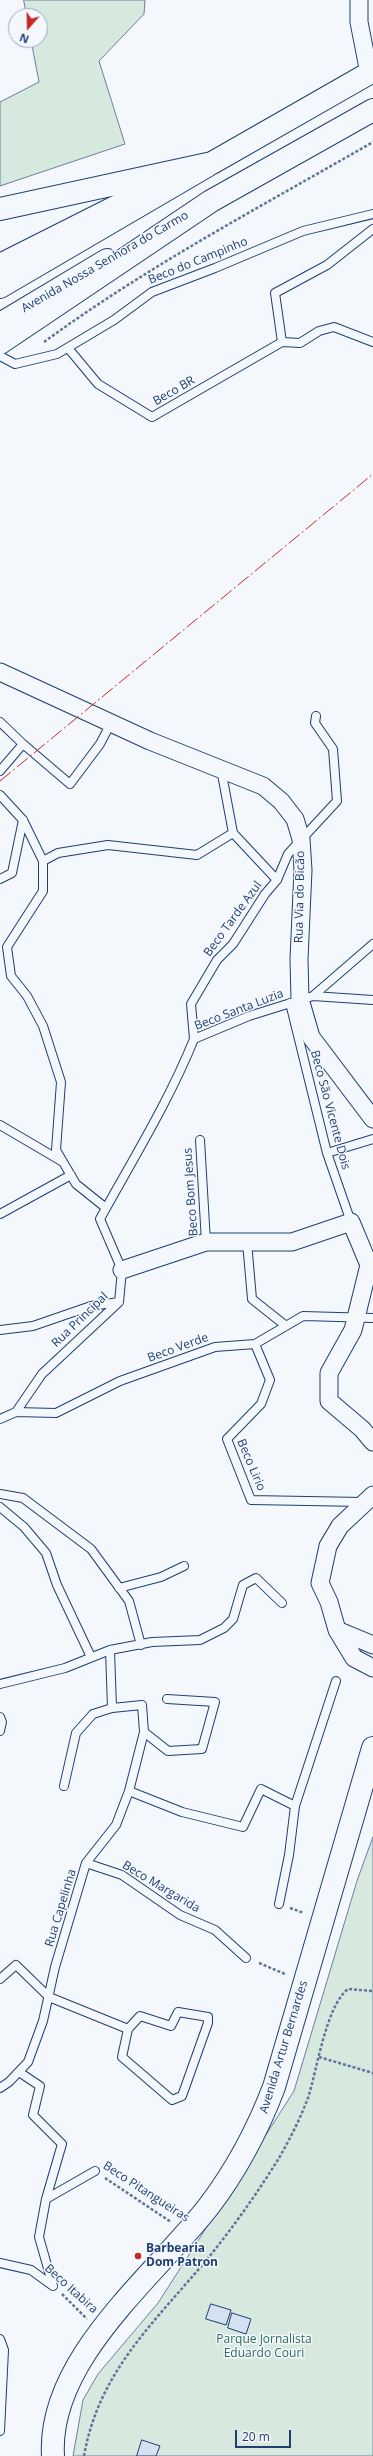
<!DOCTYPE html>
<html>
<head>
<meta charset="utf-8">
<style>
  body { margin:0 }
  #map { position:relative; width:373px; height:2456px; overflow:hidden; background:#f4f7fb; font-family:"Open Sans",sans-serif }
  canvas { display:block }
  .north { position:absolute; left:8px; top:8px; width:40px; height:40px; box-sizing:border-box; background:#f4f7fb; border:1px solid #9eadc5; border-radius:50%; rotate:200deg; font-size:11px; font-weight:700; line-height:16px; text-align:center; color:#1d3f73 }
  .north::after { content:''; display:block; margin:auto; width:14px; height:18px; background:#c62828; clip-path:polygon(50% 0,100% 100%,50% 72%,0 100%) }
  .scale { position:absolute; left:235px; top:2430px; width:56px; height:18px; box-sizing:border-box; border:2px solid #1d3f73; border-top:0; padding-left:5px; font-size:12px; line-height:14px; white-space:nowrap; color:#1d3f73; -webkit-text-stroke:3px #f4f7fb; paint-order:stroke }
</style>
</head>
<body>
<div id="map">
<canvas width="373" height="2456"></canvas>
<div class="north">N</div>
<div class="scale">20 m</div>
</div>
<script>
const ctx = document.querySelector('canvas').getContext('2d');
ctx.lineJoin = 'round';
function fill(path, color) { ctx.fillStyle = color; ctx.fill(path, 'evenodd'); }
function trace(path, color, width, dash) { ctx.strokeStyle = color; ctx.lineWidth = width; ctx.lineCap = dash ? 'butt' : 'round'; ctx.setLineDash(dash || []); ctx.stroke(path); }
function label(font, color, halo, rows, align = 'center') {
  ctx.font = font + ' "Open Sans",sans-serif'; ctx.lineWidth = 3; ctx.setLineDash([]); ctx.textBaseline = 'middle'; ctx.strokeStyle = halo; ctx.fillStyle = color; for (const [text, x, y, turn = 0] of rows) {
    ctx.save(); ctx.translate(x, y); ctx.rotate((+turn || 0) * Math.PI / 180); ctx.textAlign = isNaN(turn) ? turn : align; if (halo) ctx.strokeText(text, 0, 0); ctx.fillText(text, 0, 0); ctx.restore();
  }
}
const green = new Path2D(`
  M24 0H145L144 14 99 61 125 144 0 186V102L39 82 31 40H40V16H27Z
  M373 1837V2456H73L83 2400 98 2374 158 2303 294 2091 357 1881Z`);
fill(green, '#d7e8df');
trace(green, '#687fa3', 1);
const building = new Path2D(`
  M211 2304 231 2310 226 2325 206 2319Z
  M232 2313 251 2319 246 2334 228 2328Z
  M142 2440 160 2446 156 2456H137Z`);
fill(building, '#d5e0f0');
trace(building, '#1d3f73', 1);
const lane = new Path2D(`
  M373 229 327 265 275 293 282 342 300 343 319 331 334 327 373 342
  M68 348 98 384 152 417 282 342
  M0 356 15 364 57 354 114 320 152 292 215 268 303 231 373 214
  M0 722 23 744 0 771
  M23 744 70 784 100 744 111 723
  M221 769 233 833 277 880
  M0 795 23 820 43 861V891L7 947 11 976 27 996 43 1026 61 1082 56 1150 76 1184 106 1208
  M43 861 58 853 108 845 197 855 233 833
  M0 879 12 873 23 820
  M313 996 373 944
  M290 1003 327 1153 351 1222
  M194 1039 191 1004 217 960 233 944 265 894 277 880 288 854 337 801 333 749 315 723 316 716
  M0 1125 63 1162
  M200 1140 206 1242
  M327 1153 373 1139
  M0 1214 71 1175
  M247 1242 252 1299 286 1326
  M0 1330 33 1326 91 1306 119 1302
  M255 1344 270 1380 261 1404 227 1439 251 1500 363 1502
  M16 1412 56 1413 120 1381 215 1347 255 1344 303 1316 373 1318
  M0 1419 16 1412 42 1374 119 1302 122 1270 100 1219C133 1159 169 1101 194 1039L249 1016 313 996 373 1000
  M0 1494 23 1498 91 1549 129 1601 141 1645
  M0 1507 24 1527 46 1553 57 1585 91 1657
  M119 1588 161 1577 184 1566
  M110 1650 152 1642 200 1640 224 1628 233 1619 243 1585 256 1578 282 1603
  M0 1684 65 1668 110 1650 112 1708 142 1705 144 1732 168 1751 202 1749 215 1702 167 1699
  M0 1717 2 1722 0 1731
  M64 1786 76 1733 93 1714 112 1708
  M129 1791 182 1812 243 1827 261 1789 295 1806 289 1855 279 1904
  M295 1806 336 1681
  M86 1863 122 1875 180 1915 215 1930 246 1958
  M0 1979 16 1965 49 1997 128 2029 122 2057 172 2100 182 2096 208 2023V2017L178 2012 171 2026 140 2016 128 2029
  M19 2072 40 2086 33 2115 62 2144 46 2199 39 2237 53 2286
  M0 2088 9 2082 28 2062 43 2021 55 1967 86 1863 116 1825 129 1791 144 1732
  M46 2199 95 2171
  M0 2263 31 2270 53 2286
  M0 2339 4 2350 0 2431`);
const street = new Path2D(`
  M359 0V22L369 73
  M0 672 150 741 263 786 281 801 295 819 301 839 303 870 299 959 300 999 311 1037 373 1119
  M122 1270 206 1242H292L351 1222 369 1265 353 1330 329 1373V1401L362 1429 373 1442
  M373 1495 340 1526 328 1546 320 1583 329 1602 337 1630 354 1658 373 1668
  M337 1630 373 1645`);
const secondary = new Path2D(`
  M0 265 145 192
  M0 324 107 260
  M53 2456C47 2359 155 2276 209 2206 237 2169 258 2129 274 2087L373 1748`);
const primary = new Path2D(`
  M0 287 207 166`);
const highway = new Path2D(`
  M0 209 212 163 373 71
  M0 343 211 201 373 110`);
trace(lane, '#1d3f73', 10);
trace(street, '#1d3f73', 19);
trace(secondary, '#1d3f73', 24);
trace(primary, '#1d3f73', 24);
trace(highway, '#1d3f73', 24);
trace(new Path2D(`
  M44 342C148 266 262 206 373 142
  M290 1908 304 1913
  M259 1963 285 1974
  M319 2057 373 2073
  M105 2178 171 2222
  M62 2294 87 2319
  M84 2456C99 2370 156 2321 209 2257 234 2226 258 2192 279 2158 290 2139 300 2119 308 2098 317 2070 326 2006 348 1989L373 1991`), '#5e769c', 2.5, [3, 2]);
trace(lane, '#f4f7fb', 8);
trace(street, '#f4f7fb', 17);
trace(secondary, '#f4f7fb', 22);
trace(primary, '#f4f7fb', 22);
trace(highway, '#f4f7fb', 22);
trace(new Path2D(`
  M0 781 373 474`), '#c62828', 1, [14, 3, 2, 3]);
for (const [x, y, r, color] of [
  [138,2256,4,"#c62828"]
]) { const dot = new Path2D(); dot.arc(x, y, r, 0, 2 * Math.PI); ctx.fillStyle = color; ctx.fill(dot); trace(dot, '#f4f7fb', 1.5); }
label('12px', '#1d3f73', '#f4f7fb', [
  ["Beco do Campinho",198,261,-22],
  ["Avenida Nossa Senhora do Carmo",105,262,-30],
  ["Beco BR",174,391,-30],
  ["Rua Via do Bicão",300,897,-89],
  ["Beco Tarde Azul",233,919,-54],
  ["Beco Santa Luzia",239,1010,-21],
  ["Beco São Vicente Dois",330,1110,75],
  ["Beco Bom Jesus",191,1192,-94],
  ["Rua Principal",80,1320,-44],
  ["Beco Verde",178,1348,-20],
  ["Beco Lirio",251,1465,67],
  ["Beco Margarida",161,1887,31],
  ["Rua Capelinha",61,1908,-73],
  ["Avenida Artur Bernardes",284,2047,-73],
  ["Beco Pitangueiras",146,2192,33],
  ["Beco Itabira",71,2289,42]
]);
label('bold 12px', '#1d3f73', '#f4f7fb', [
  ["Barbearia",146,2249],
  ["Dom Patron",146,2263]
], 'left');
label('12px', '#2c6c60', '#f4f7fb', [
  ["Parque Jornalista",264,2340],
  ["Eduardo Couri",264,2354]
]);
</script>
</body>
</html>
